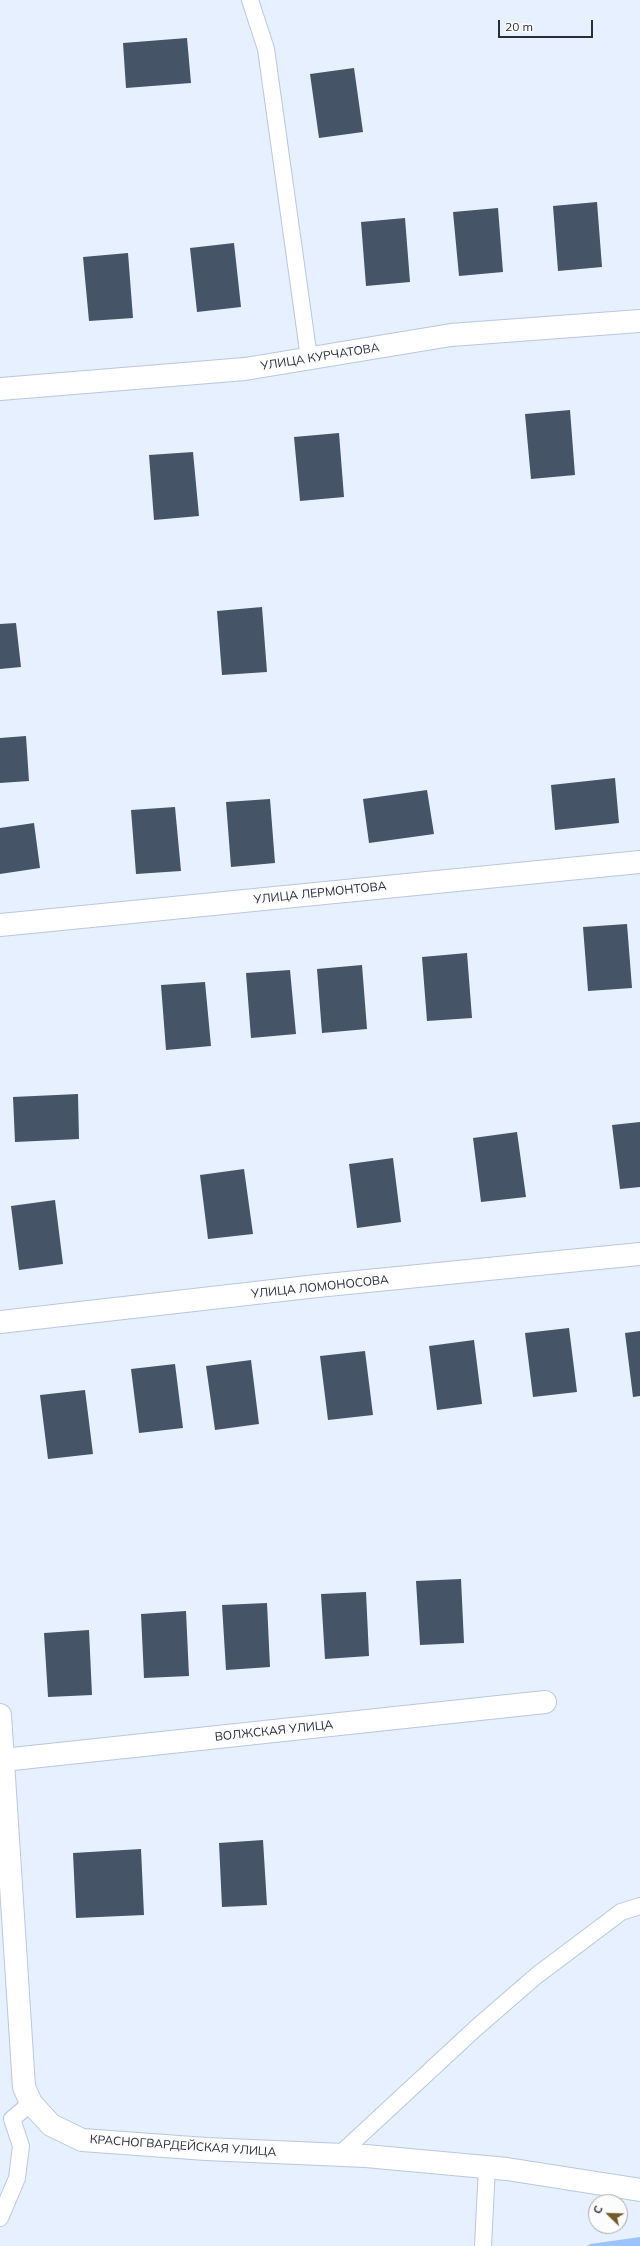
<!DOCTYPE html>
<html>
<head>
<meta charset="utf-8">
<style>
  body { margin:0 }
  #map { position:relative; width:640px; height:2246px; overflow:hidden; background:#e6f0ff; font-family:Mulish,sans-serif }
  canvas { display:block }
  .north { position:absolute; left:588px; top:2194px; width:40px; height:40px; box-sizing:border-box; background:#fcfcfc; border:1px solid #a7aaae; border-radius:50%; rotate:293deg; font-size:11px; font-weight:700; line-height:16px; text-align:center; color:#282e38 }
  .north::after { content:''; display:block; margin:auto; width:14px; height:18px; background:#74582b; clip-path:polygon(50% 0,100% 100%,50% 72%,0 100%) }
  .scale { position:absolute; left:498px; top:20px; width:95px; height:18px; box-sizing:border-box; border:2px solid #282e38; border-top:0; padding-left:5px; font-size:12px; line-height:14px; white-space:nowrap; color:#282e38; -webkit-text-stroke:3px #fcfcfc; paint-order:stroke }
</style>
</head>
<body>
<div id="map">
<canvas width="640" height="2246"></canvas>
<div class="north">С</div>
<div class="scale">20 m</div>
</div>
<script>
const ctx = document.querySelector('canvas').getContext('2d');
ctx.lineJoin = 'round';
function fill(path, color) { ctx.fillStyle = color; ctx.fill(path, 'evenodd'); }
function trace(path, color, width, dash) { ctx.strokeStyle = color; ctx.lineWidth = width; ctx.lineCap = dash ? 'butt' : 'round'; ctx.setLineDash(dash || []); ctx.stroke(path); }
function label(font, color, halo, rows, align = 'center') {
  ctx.font = font + ' Mulish,sans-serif'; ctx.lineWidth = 4; ctx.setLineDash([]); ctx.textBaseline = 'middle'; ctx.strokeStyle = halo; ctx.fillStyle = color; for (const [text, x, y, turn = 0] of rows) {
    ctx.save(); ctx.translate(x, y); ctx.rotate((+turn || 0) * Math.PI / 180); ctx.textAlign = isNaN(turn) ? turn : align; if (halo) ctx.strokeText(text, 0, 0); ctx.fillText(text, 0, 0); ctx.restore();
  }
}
fill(new Path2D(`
  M640 2237V2246H587L590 2244Z`), '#9bc3fd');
fill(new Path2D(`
  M187 38 191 83 126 88 123 43Z
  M354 68 363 132 319 138 310 74Z
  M597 202 602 267 558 271 553 206Z
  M498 208 503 272 459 276 453 212Z
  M405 218 410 282 366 286 361 222Z
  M234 243 241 307 197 312 190 248Z
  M128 253 133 318 89 321 83 257Z
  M570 410 575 475 531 479 525 414Z
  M339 433 344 497 300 501 294 437Z
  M193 452 199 516 154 520 149 455Z
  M262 607 267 672 222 675 217 611Z
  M16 623 21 667 0 669V624Z
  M26 736 29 781 0 783V738Z
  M615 778 619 823 555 830 551 785Z
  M427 790 434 834 369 843 363 799Z
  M270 799 275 863 231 867 226 802Z
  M175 807 181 871 136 874 131 810Z
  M34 823 40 868 0 874V828Z
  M627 924 632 988 588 991 583 927Z
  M467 953 472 1018 427 1021 422 957Z
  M362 965 367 1029 322 1033 317 969Z
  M290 970 296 1034 251 1038 246 973Z
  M205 982 211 1046 166 1050 161 985Z
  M78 1094 79 1139 15 1142 13 1097Z
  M640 1122V1187L620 1189 612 1125Z
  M517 1132 526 1197 481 1202 473 1138Z
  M393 1158 401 1222 357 1228 349 1164Z
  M244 1169 253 1234 208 1239 200 1175Z
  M55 1200 63 1264 19 1270 11 1206Z
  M569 1328 577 1392 533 1397 525 1333Z
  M640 1331V1396L633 1397 625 1333Z
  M474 1340 482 1404 437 1410 429 1346Z
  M365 1351 373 1415 328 1420 320 1356Z
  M251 1360 259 1424 215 1430 206 1366Z
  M175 1364 183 1428 139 1433 131 1369Z
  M85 1390 93 1454 48 1459 40 1395Z
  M461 1579 464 1643 420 1645 416 1581Z
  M366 1592 369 1656 325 1659 321 1594Z
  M267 1603 270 1667 226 1670 222 1605Z
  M186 1611 189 1676 144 1678 141 1614Z
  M89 1630 92 1695 48 1697 44 1633Z
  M263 1840 267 1905 222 1907 219 1843Z
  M141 1849 144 1915 76 1918 73 1853Z`), '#465468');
const service = new Path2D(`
  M250 0 266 49 309 358
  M339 2155 476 2028 536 1976 621 1912 640 1906
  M0 2218 17 2178 21 2146 12 2119 31 2103
  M483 2246 487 2167`);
const minor = new Path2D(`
  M0 389 245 369 451 335 640 321
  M0 925 640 862
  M0 1322 317 1286 640 1254
  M0 1715 24 2087 31 2103 51 2125 82 2140 206 2149 366 2156 507 2169 640 2190
  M3 1760 545 1702`);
trace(service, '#b8c8df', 18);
trace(minor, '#b8c8df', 24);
trace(service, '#fff', 16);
trace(minor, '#fff', 22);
label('12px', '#282e38', '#fcfcfc', [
  ["УЛИЦА КУРЧАТОВА",320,357,-9],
  ["УЛИЦА ЛЕРМОНТОВА",320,893,-6],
  ["УЛИЦА ЛОМОНОСОВА",320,1287,-6],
  ["ВОЛЖСКАЯ УЛИЦА",274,1731,-6],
  ["КРАСНОГВАРДЕЙСКАЯ УЛИЦА",183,2146,4]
]);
</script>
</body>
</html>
